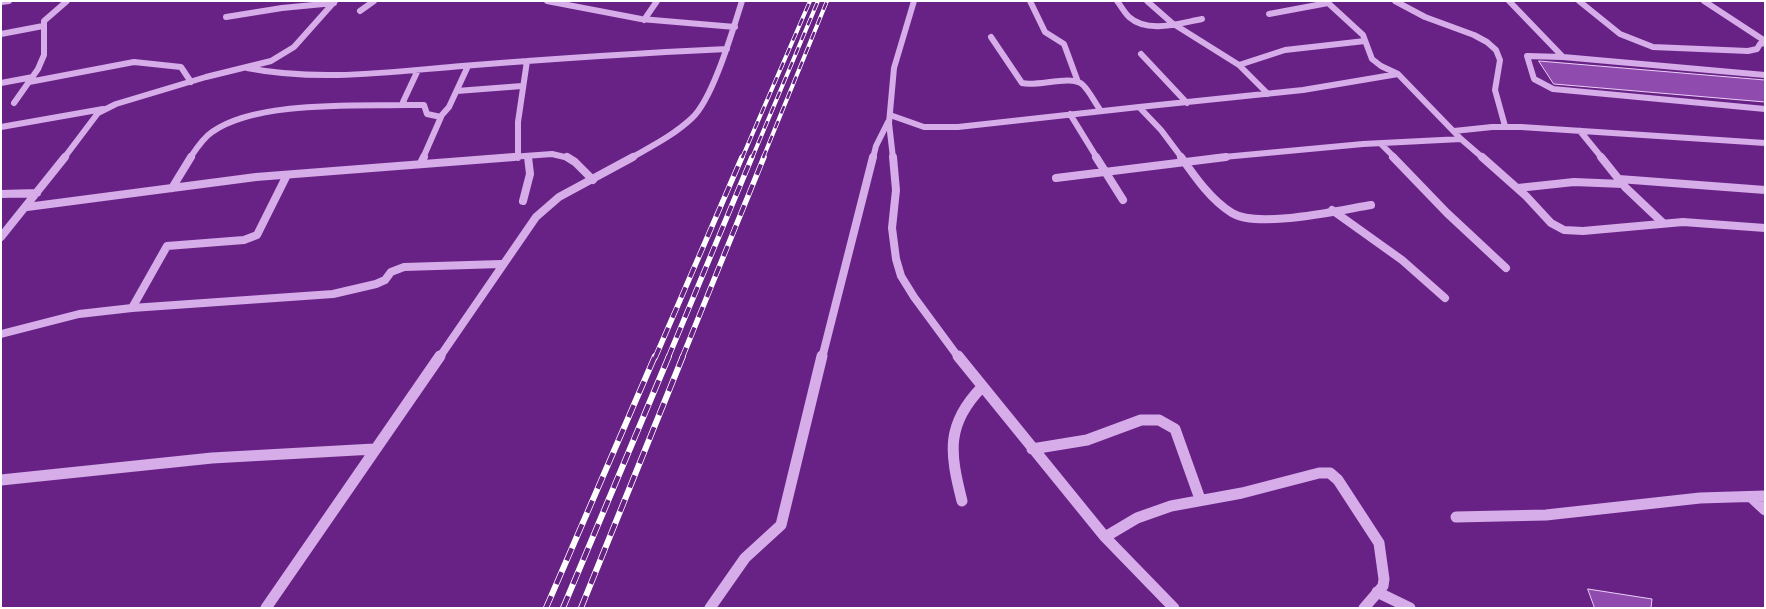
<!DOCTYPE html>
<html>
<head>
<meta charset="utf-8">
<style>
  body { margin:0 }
  #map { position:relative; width:1766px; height:609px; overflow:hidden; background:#682286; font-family:Overpass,sans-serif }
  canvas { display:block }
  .frame { position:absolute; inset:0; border:2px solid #fff; pointer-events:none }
</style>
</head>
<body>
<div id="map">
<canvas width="1766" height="609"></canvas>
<div class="frame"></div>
</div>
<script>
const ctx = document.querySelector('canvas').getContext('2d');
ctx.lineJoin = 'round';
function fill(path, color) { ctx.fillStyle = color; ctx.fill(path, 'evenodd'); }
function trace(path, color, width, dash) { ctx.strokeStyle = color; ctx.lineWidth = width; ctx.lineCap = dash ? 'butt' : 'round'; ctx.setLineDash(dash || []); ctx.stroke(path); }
const building = new Path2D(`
  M1539 61 1765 80V102L1554 84Z
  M1588 589 1652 599 1651 608H1595Z`);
fill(building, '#8f4bae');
trace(building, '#ebd0f7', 1);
trace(new Path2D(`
  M547 1 641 19 735 27
  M1030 1 1045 32 1064 44 1078 82
  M1117 1C1121 6 1124 12 1129 17 1148 34 1180 23 1202 19
  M1147 1 1172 23 1239 65 1285 50 1365 41
  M1326 1 1363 35 1372 59 1381 66 1398 74 1461 139 1483 158
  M1395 1 1425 17 1474 35 1487 42 1496 50 1500 60 1495 90 1505 126
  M1509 1 1563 57 1527 56 1534 79 1553 89 1765 109
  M1579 1 1620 34 1653 47 1748 51 1757 49 1760 44 1765 43
  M1704 1 1765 41
  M1 2 9 1
  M360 11 374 1
  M1269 14 1328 3
  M226 17 282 8 334 3
  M644 20 657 1
  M1 34 43 26
  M991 37 1022 83C1038 87 1072 74 1083 85 1090 92 1095 103 1101 111
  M1141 54 1187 103
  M1563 57 1765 75
  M1239 65 1268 94
  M247 68C319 82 389 72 462 66 550 59 639 53 727 49
  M418 70 403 102 406 105H424L427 114 441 117 423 158
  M29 82 134 62 181 67 191 82
  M1 83 33 77
  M457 91 522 86
  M14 103 38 69 44 55V21L67 1
  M1139 107 1303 90 1398 74
  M1070 114 1097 158
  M890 115 924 127H958L1139 107 1161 130 1182 158
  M441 116 449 107 468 66
  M1 127 103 109
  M1454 131 1492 127H1521L1765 143
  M1580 131 1602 158
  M1381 144 1395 158
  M64 158 98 113 116 104 206 77 271 61 294 47 335 1
  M190 158C196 149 203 138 212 132 255 101 354 106 406 105
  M497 158 552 154 569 158
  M518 158V122L527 61
  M631 158C652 146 674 135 692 118 713 99 733 29 742 1
  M873 158 876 146 888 122
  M893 158 889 123 894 68 914 1
  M1213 158 1363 144 1461 139`), '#d6ace9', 6);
trace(new Path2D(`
  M567 157 575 162 593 180
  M893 157 896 190 892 228 896 259 901 276 914 297 959 358
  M1096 157 1123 200
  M1181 157C1195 177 1211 200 1232 213 1258 229 1340 210 1371 205
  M1393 157 1447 213 1506 268
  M1482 157 1526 196 1551 223 1564 230 1583 231 1683 222 1765 228
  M1601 157 1625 187 1663 223
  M421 163 424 157
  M1056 178 1226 157
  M1619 179 1765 190
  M172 188 191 157
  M1518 188 1574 182 1623 184
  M1 194 37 193
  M523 201 530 174 528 157
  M27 207 256 177 514 157
  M1332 210 1402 260 1445 298
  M1 237 65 157
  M132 308 333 294 376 284 385 280 391 272 404 267 501 264
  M1 334 79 314 132 308 167 246 244 240 257 235 287 175
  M439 358 536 217 559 197 633 157
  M822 358 873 157`), '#d6ace9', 8);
trace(new Path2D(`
  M958 356 1105 537 1174 608
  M1032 449 1087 440 1141 420H1159L1175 429 1200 499
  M1 480 212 458 374 449
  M1751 497 1765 510
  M962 501C950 453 945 425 982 387
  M1456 517 1546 515 1700 498 1765 496
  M1105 537 1137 518 1171 506 1242 493 1319 473H1330L1338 480 1379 543 1384 579 1383 586 1364 608
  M1377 592 1410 608
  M266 608 440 356
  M710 608 745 558 781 525 822 356`), '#d6ace9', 11);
const railFar2 = new Path2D(`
  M742 158 810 1
  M752 158 818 1
  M763 158 827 1`);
const railFar1 = new Path2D(`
  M655 358 742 157
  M668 358 752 157
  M682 358 764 157`);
const rail = new Path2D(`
  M546 608 655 356
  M563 608 669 356
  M581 608 683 356`);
trace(railFar2, '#fff', 4);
trace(railFar1, '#fff', 5.5);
trace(rail, '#fff', 6);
trace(railFar2, '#682286', 2.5, [8]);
trace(railFar1, '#682286', 4, [11]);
trace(rail, '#682286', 4.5, [13]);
</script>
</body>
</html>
